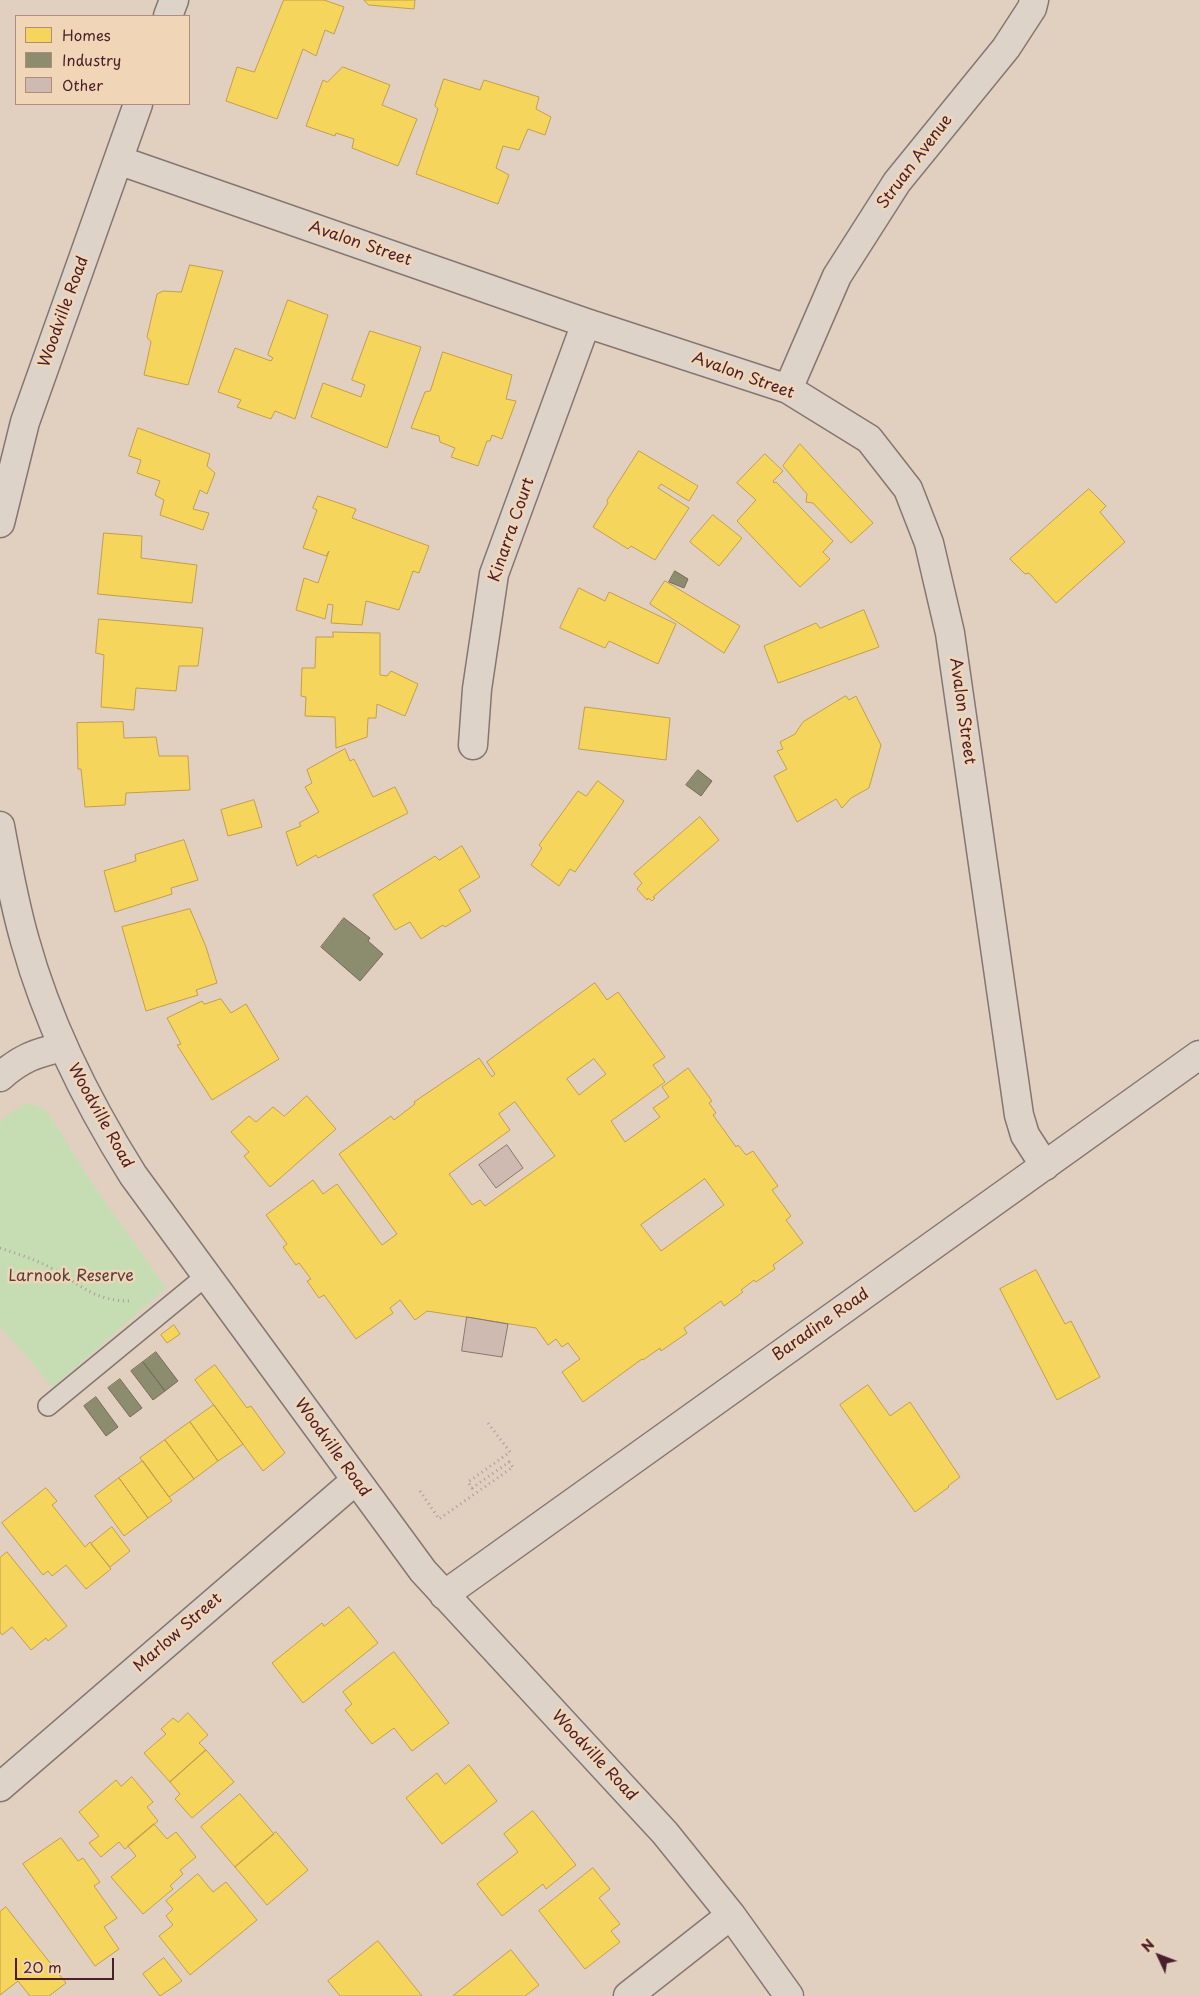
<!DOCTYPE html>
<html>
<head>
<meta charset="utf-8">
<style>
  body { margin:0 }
  #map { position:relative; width:1199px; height:1996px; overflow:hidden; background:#e1d0c0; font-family:"Playpen Sans",sans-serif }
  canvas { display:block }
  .legend { position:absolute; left:15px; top:15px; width:175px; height:90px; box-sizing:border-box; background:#f0d6b7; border:1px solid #ae8d7f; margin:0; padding:6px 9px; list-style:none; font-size:15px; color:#4a1f2b }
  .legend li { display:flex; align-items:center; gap:10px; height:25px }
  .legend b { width:25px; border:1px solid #ae8d7f }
  .north { position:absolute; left:1134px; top:1931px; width:50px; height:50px; -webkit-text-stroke:4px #f0d6b7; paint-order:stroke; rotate:313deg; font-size:14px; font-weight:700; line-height:20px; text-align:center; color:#4a1f2b }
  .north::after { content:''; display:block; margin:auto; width:18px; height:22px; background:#4a1f2b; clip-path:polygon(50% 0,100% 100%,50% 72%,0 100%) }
  .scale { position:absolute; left:15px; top:1958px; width:99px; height:22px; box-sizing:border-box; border:2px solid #4a1f2b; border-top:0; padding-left:6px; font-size:15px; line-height:18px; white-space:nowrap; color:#4a1f2b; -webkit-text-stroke:4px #f0d6b7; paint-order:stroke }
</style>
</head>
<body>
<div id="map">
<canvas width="1199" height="1996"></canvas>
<ul class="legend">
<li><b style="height:14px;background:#f6d55c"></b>Homes</li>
<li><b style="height:14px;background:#8c8c6e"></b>Industry</li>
<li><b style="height:14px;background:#cfbab1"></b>Other</li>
</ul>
<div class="north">N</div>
<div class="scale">20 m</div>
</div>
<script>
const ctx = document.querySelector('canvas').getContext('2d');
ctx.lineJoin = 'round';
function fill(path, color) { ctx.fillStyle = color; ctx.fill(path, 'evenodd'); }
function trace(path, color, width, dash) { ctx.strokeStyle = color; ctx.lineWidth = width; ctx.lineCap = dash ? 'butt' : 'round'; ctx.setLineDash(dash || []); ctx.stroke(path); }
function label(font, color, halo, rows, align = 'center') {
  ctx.font = font + ' "Playpen Sans",sans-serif'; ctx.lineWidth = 5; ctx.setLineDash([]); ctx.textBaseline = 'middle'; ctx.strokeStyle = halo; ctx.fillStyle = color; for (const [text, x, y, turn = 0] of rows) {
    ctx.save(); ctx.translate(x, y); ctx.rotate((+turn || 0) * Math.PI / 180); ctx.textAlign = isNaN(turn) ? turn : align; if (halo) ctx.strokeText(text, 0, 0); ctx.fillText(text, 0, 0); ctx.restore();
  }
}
fill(new Path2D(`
  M27 1103 39 1106 48 1113 92 1183 166 1288 53 1387 0 1326V1122L13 1111Z`), '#c6ddb4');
const homes = new Path2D(`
  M284 0H324L344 7 334 34 325 30 316 56 303 49 277 119 226 101 237 67 254 72Z
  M364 0H415L414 9 369 5Z
  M343 67 390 85 382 105 417 119 398 166 352 148 354 139 336 133 335 136 306 126 323 80 327 82Z
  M444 79 480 90 484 80 539 97 536 109 551 117 545 135 528 129 519 150 503 146 496 168 509 175 498 204 416 174 438 109 435 106Z
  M190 265 223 271 188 385 144 375 151 342 147 337 157 294 163 291 181 292Z
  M288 300 328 315 295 419 275 411 271 419 237 407 241 400 218 392 235 348 271 361 273 358 268 355Z
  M370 331 421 347 387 448 311 417 323 383 361 397 365 385 352 380Z
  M443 352 512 375 506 399 516 401 502 439 492 435 490 441H487L478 466 451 457 455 448 440 442 439 436 411 428 425 392 430 391Z
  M138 428 210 454 207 466 215 473 207 494 200 490 193 509 209 513 203 530 160 515 164 500 155 495 160 481 137 473 141 460 129 456Z
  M800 444 873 523 851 543 813 503 806 502 807 494 783 466Z
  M639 451 698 486 689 501 661 484 658 488 689 508 655 560 631 546 628 549 593 527 608 503 607 501Z
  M765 454 783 471 773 481 774 483 776 482 833 541 823 552 830 559 800 587 737 521 756 500 737 483Z
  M1089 489 1106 506 1100 512 1125 542 1056 603 1029 573 1025 574 1010 559Z
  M318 496 356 509 352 518 429 546 419 573 413 571 399 610 366 601 362 625 331 623 333 605 328 604 325 619 296 610 304 578 318 583 329 551 326 556 303 548 317 510 313 508Z
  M713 515 742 538 719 566 690 542Z
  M104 533 142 536 141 558 197 565 192 603 98 594Z
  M665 581 740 626 724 653 650 604Z
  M579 588 605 601 609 592 676 624 658 664 609 641 605 648 560 628Z
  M864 610 879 647 778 683 764 646 816 623 820 628Z
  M99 619 203 628 198 666H179L176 691 136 688 134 710 101 707 104 655 96 653Z
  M333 632 380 633V675L387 676 391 671 418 684 405 716 377 704 376 718H368L367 737 336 748 335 717 305 716 306 697 301 696 302 668H315L316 637H333Z
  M846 696 849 700 856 696 881 745 869 788 851 798 842 808 836 799 797 822 774 776 787 769 777 751 783 749 780 742 795 734 803 722Z
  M585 707 670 718 666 760 579 749Z
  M123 722 124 738 156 737 159 756H188L190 790 126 793 125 805 85 807 81 769H78L77 723Z
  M345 749 350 761 354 759 373 797 395 787 408 813 318 858 316 855 297 866 286 832 301 826 299 823 319 812 305 787 312 783 307 770Z
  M598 781 624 801 575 872 570 869 559 886 531 865 542 848 539 845 578 791 586 796Z
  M254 800 262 827 228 836 221 810Z
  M700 817 719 840 653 897 655 898 652 901 648 898 647 900 637 889 642 883 634 874Z
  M184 840 198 880 171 888 172 894 115 912 104 871 136 861 135 855Z
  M462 846 480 877 459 890 471 911 445 927 443 925 421 939 410 922 395 930 373 895 435 856 439 860Z
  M190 909 206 947 217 983 196 990 198 995 146 1011 122 927Z
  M595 983 607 1000 618 992 665 1057 653 1065 665 1082 611 1121 625 1142 660 1117 653 1108 669 1097 662 1087 688 1068 712 1101 709 1103 716 1113 713 1115 736 1147 738 1145 746 1155 753 1151 778 1186 772 1190 791 1216 786 1220 803 1243 773 1265 775 1269 756 1282 754 1280 741 1290 743 1292 724 1306 721 1301 684 1328 687 1333 661 1351 660 1348 643 1360 642 1359 583 1402 562 1372 580 1359 568 1343 562 1347 556 1339 548 1345 536 1328 427 1311 415 1320 400 1300 390 1308 393 1313 356 1339 324 1295 319 1298 307 1281 311 1279 299 1263 296 1265 283 1247 287 1244 266 1215 313 1180 323 1194 337 1184 382 1245 397 1234 339 1154 391 1116 394 1120 415 1104 414 1102 479 1058 492 1077 495 1074 487 1062ZM594 1059 606 1074 579 1095 567 1079ZM515 1102 555 1156 485 1206 480 1200 472 1205 449 1174 510 1130 499 1114ZM705 1179 724 1205 661 1251 641 1225Z
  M221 999 231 1013 246 1004 279 1059 212 1100 177 1045 181 1044 167 1018 202 1001 204 1004Z
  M307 1096 336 1129 270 1187 244 1156 249 1152 231 1132 249 1116 256 1122 273 1107 284 1116Z
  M1036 1270 1065 1324 1071 1321 1100 1377 1057 1400 1000 1289Z
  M174 1325 180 1334 167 1343 161 1335Z
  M215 1365 247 1408 251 1406 285 1453 263 1471 195 1380Z
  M868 1385 890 1416 910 1402 960 1477 948 1486 949 1487 915 1512 840 1405Z
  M214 1405 243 1444 218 1461 190 1422Z
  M190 1422 218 1461 194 1479 165 1440Z
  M165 1440 194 1479 169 1497 140 1458Z
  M143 1461 172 1501 148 1518 119 1478Z
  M119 1478 148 1518 124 1536 95 1496Z
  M46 1488 57 1501 52 1505 85 1547 90 1542 111 1569 86 1589 66 1565 52 1576 48 1571 43 1575 2 1523Z
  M112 1527 130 1551 110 1567 91 1544Z
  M7 1552 67 1626 48 1641 46 1638 31 1650 12 1627 2 1635 0 1632V1558Z
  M349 1607 378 1643 303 1703 272 1663 322 1623 324 1626Z
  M394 1652 449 1723 412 1751 394 1728 372 1744 345 1710 352 1704 343 1692Z
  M188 1713 208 1735 199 1743 206 1750 170 1782 144 1753 166 1734 161 1729 173 1718 178 1722Z
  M206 1750 234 1782 192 1818 175 1799 180 1794 170 1782Z
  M469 1765 497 1801 442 1844 406 1798 437 1773 445 1784Z
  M132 1777 153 1802 147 1807 158 1821 125 1849 119 1842 101 1857 89 1843 99 1836 79 1812 116 1780 121 1786Z
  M240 1794 274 1834 235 1867 201 1827Z
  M533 1811 576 1865 546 1889 543 1884 502 1916 477 1884 518 1852 504 1834Z
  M154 1824 167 1839 176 1832 196 1857 180 1870 183 1874 170 1886 173 1889 143 1914 111 1877 136 1856 128 1846Z
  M276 1832 308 1870 267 1905 235 1867Z
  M61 1838 78 1861 83 1858 100 1882 94 1886 117 1918 104 1927 119 1949 95 1966 23 1864Z
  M593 1868 610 1889 599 1898 620 1924 611 1931 620 1942 585 1969 539 1911Z
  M198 1874 213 1892 226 1882 257 1920 190 1975 159 1936 173 1925 166 1916 173 1909 166 1901Z
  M6 1907 66 1983 49 1996H30L18 1981 0 1995V1912Z
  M378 1941 422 1996H340L328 1981Z
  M511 1950 539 1985 525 1996H453Z
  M164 1958 182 1981 160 1996 143 1974Z`);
fill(homes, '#f6d55c');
trace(homes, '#c29e4d', 1);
const industry = new Path2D(`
  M675 571 688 579 684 588 669 582Z
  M698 770 712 781 701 796 686 785Z
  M344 918 370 938 368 941 383 954 360 981 321 947Z
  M156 1352 178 1381 165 1391 143 1362Z
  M143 1362 165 1391 153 1400 131 1371Z
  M120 1379 142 1408 130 1417 108 1388Z
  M96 1397 118 1427 106 1436 84 1406Z`);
fill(industry, '#8c8c6e');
trace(industry, '#786b5a', 1);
const building = new Path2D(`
  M507 1145 523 1168 496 1188 479 1165Z
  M467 1317 508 1324 502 1357 462 1351Z`);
fill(building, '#cfbab1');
trace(building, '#867671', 1);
const lane = new Path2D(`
  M48 1406 206 1276`);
const street = new Path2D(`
  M168 16 174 0
  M118 160 586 323 788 389 869 439 908 489 929 543 950 633 1019 1115 1025 1135 1045 1166
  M788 389 837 276 897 182 1006 48 1032 8 1034 0
  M0 523 25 422 138 104
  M473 745 477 689 494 574 586 323
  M0 826C7 864 14 903 25 941 48 1024 87 1102 133 1175L423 1571 665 1833 731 1915 789 1996
  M0 1077C21 1058 36 1053 63 1047
  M444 1595 1199 1055
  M0 1787 356 1480
  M628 1996 731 1915`);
trace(lane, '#867671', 22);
trace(street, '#867671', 31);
trace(new Path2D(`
  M0 1248C17 1254 35 1259 51 1268 80 1284 95 1302 132 1301
  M420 1491 439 1519 513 1467 509 1462 472 1488 468 1482 510 1452 488 1423`), '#a99c96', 3, [1, 4]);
trace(lane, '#ded3c8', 19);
trace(street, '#ded3c8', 28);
label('16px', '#4a1f2b', '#f0d6b7', [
  ["Struan Avenue",915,162,-53],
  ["Avalon Street",360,244,19],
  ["Woodville Road",64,312,-70],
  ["Avalon Street",743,376,20],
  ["Kinarra Court",512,530,-71],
  ["Avalon Street",962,711,82],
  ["Woodville Road",100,1116,61],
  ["Baradine Road",821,1325,-35],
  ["Woodville Road",332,1448,54],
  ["Marlow Street",178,1633,-41],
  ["Woodville Road",594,1756,47]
]);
label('16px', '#593d3e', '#f0d6b7', [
  ["Larnook Reserve",71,1277]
]);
</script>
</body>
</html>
